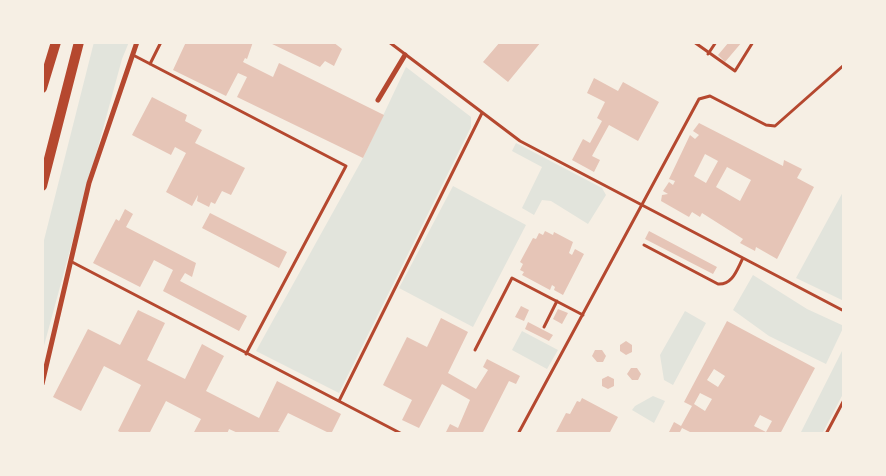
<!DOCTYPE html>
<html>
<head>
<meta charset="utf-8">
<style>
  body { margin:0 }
  #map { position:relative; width:886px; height:476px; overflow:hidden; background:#f6efe4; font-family:"Source Serif 4",serif }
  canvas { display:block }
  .frame { position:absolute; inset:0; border:44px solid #f6efe4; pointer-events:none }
</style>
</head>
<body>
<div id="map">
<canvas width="886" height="476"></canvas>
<div class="frame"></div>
</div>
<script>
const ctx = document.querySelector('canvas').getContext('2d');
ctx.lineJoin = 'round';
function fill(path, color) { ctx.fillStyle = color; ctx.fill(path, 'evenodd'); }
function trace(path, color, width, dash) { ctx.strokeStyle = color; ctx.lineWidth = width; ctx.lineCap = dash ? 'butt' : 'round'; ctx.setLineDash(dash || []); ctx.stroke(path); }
fill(new Path2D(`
  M94 42H129L122 59 42 353V248Z
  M406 67 471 117V127L339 393 256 351 363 158Z
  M516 143 602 188 606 195 588 224 551 201 542 200 534 215 522 208 542 167 512 151Z
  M453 186 526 225 473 327 399 288Z
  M844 190V301L796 278Z
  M753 275 807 309 844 326 826 364 769 336 733 310Z
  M685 311 706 323 673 385 664 380 660 355Z
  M522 331 558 350 547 369 512 350Z
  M843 349 844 392 822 434H800Z
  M653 396 665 401 654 423 632 410 635 406Z`), '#e2e4dc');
fill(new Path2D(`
  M186 42H253L247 59 245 58 243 62 273 77 279 63 384 115 363 158 237 97 247 77 238 73 226 96 173 70Z
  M268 42H333L342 49 334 66 325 61 320 67Z
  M500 42H541L508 82 483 62Z
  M729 42H742L725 62 718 55Z
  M594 78 618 91 623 82 659 102 638 141 609 125 592 156 600 160 594 172 572 160 583 139 590 143 602 121 597 118 605 102 587 93Z
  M152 97 187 115 185 121 202 130 195 143 245 168 231 195 222 191 215 204 211 202 209 207 197 201 198 195 192 206 166 192 186 153 175 147 171 155 132 135Z
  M699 123 783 166 784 160 802 169 797 178 814 187 777 259 756 247 755 251 740 243 743 239 702 213 700 217 692 212 689 217 661 201 662 195 668 194 663 191 669 182 673 185 675 181 669 179 690 135 695 139 699 135 693 131ZM705 154 718 161 706 183 694 176ZM727 167 751 180 740 201 716 187Z
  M125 209 133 214 126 227 196 263 192 277 185 273 180 281 247 316 239 331 163 291 173 270 154 260 140 287 93 263 116 219 119 221Z
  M210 213 287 252 279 268 202 228Z
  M545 231 553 235 554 232 573 242 569 253 572 255 575 249 584 254 563 295 554 290 555 287 552 285 550 290 522 275 524 272 520 270 523 264 520 262 533 238 536 239 539 233 543 235Z
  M649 231 717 267 713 274 645 239Z
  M521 306 529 310 524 321 515 317Z
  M558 309 568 313 562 324 553 319Z
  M138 310 165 323 147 360 185 379 202 344 224 356 206 391 259 418 277 381 341 414 331 434 288 413 278 431 285 434H240L229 429 227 434H193L201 419 166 401 149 434H124L118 431 141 385 104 366 81 411 53 397 88 329 120 345Z
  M441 318 468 332 448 373 476 389 488 370 483 367 487 359 520 376 516 384 509 381 482 434 446 432 450 424 458 428 470 400 442 384 419 428 402 420 412 400 383 385 407 337 427 347Z
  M727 321 815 368 780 434H694L682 428 679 434H668L674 422 681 426 692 406 684 402ZM714 369 725 376 718 387 707 380ZM700 393 712 399 705 411 694 404ZM760 415 772 421 766 432 754 426Z
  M528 322 553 335 549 341 525 329Z
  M626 341 632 345V352L626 355 620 351V345Z
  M595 350H602L606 356 603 362H597L592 356Z
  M631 368H637L641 374 638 380H632L627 374Z
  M608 376 614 379V386L608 389 602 386V379Z
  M582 398 618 417 609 434H555L566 413 570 414 577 401 580 402Z`), '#e6c5b7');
trace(new Path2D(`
  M389 42 520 141 844 311
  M694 42 735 71 753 42
  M708 54 716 42
  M133 55 346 166 246 354
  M150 64 161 42
  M644 245 718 284C733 285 737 269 743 258
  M72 262 402 434
  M544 327 557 301
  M475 350 512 278 583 315
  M339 401 482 113
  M518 434 699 99 710 96 766 125 775 126 844 65
  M826 434 844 400`), '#b5482f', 3);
trace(new Path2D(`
  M378 100 405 55
  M42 384 89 183 137 42`), '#b5482f', 5);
trace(new Path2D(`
  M42 88 56 42
  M42 186 79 42`), '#b5482f', 10);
</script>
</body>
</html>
